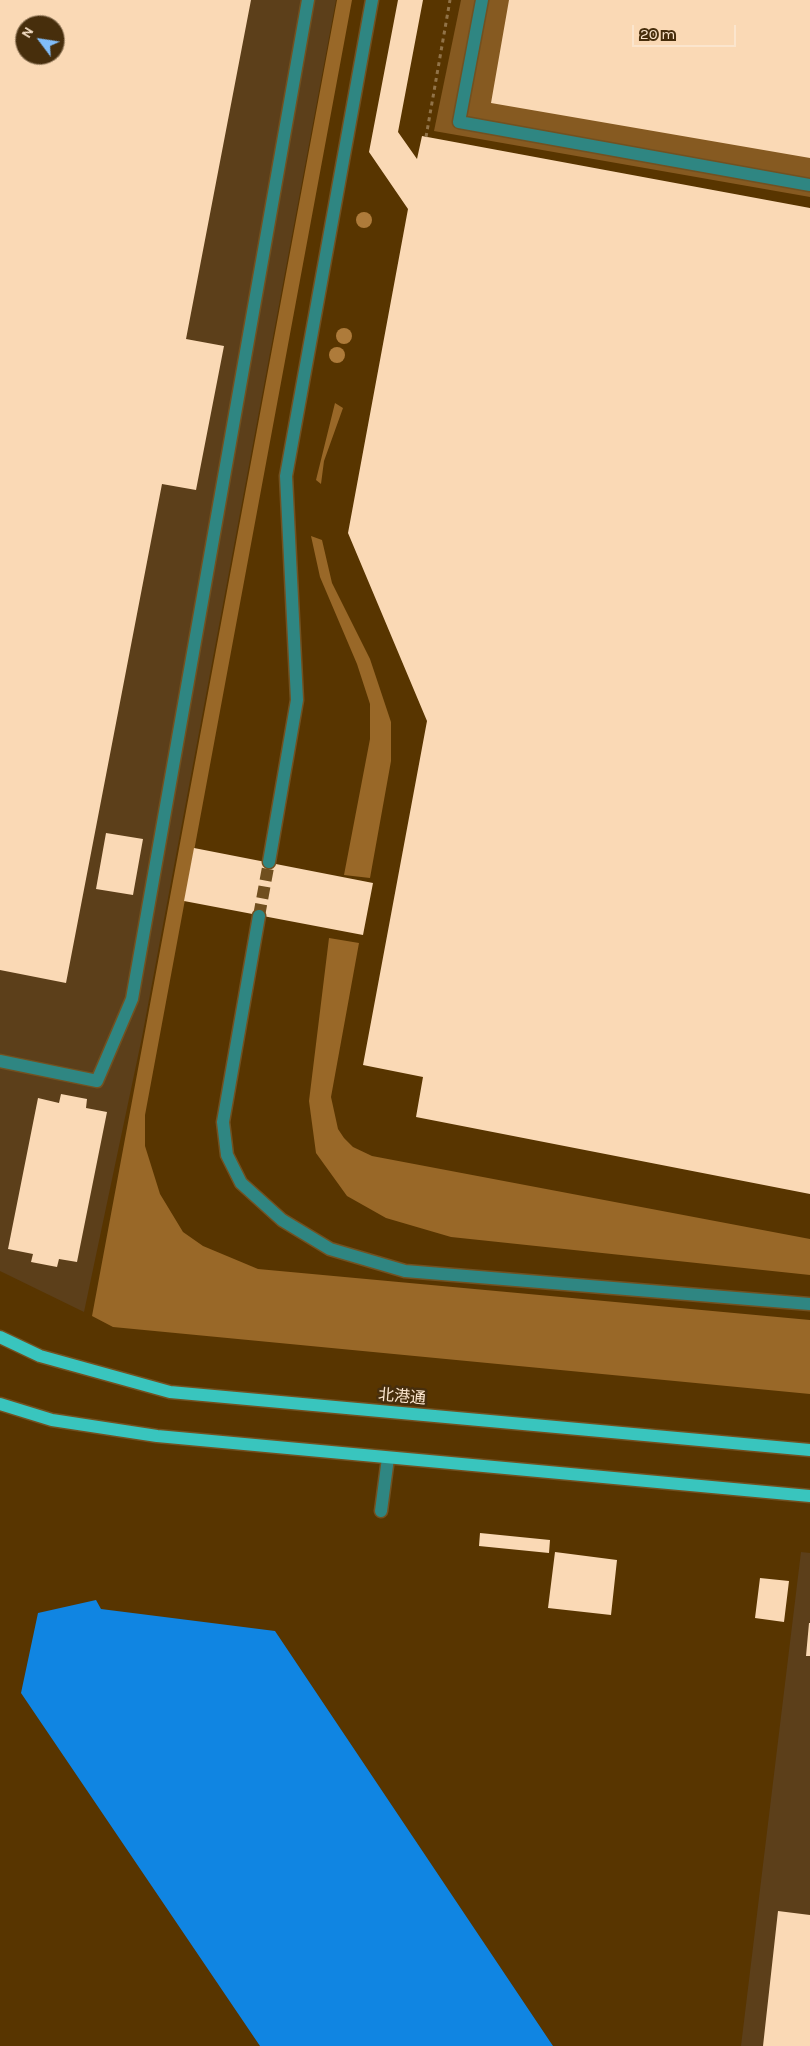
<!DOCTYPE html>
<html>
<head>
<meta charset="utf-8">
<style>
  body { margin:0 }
  #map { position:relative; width:810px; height:2046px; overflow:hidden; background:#583500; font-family:Karla,sans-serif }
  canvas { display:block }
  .north { position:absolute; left:15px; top:15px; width:50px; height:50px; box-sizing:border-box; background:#472e0c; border:1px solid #8f7759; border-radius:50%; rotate:301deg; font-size:14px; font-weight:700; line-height:20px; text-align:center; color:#fbe5cd }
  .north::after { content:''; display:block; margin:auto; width:18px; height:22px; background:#81bdfa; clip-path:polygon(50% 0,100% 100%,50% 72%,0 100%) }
  .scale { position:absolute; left:632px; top:25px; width:104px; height:22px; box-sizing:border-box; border:2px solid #fbe5cd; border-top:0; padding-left:6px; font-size:15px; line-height:18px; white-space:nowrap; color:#fbe5cd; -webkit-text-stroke:4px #472e0c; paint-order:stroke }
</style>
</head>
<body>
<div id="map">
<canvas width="810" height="2046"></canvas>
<div class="north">N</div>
<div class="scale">20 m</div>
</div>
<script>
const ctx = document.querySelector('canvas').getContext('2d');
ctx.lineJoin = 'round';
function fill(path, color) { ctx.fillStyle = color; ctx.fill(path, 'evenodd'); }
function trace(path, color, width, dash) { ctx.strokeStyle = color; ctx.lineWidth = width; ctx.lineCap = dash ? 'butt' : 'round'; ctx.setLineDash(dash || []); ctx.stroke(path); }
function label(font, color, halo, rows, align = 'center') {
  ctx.font = font + ' Karla,"Noto Sans JP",sans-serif'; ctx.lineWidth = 5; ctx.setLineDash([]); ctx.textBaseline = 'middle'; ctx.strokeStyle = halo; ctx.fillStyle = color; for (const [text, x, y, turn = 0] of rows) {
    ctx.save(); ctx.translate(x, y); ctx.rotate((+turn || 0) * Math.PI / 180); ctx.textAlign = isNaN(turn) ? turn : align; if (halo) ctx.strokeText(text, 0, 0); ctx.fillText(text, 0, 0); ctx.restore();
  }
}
fill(new Path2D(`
  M0 0H336L142 1037 84 1312 0 1271ZM25 25H55V55H25Z
  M801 1552 810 1553V2046H741Z`), '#5c3f1a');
fill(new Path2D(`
  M461 0H810V197L434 131Z`), '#865a21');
fill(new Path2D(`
  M337 0H352L145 1115V1146L160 1194 183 1232 203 1246 258 1269 810 1320V1394L113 1327 92 1316Z
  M335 403 343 408 324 461 321 484 316 480Z
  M311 536 322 540 332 583 370 659 391 722V761L370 878 344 875 370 739V704L357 664 320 577Z
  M329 938 359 943 331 1097 338 1129 344 1138 353 1147 372 1156 810 1239V1275L451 1237 386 1218 347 1196 316 1153 309 1101Z`), '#996828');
fill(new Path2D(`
  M96 1600 101 1609 275 1631 553 2046H260L21 1693 38 1613Z`), '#1085e2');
fill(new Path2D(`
  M0 0H251L186 339 224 346 196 490 162 484 66 983 0 970ZM25 25H55V55H25Z
  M398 0H423L398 132 417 159 422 136 810 208V1194L416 1117 423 1077 363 1065 427 721 348 533 408 209 369 152Z
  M509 0H810V158L491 103Z
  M106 833 143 839 133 895 96 889Z
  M194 848 373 883 363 935 184 901Z
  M61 1094 87 1099 86 1108 107 1112 77 1262 59 1259 57 1267 31 1262 33 1254 8 1249 38 1098 59 1103Z
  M480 1533 550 1540 549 1553 479 1546Z
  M555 1552 617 1560 611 1615 548 1608Z
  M760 1578 789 1581 784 1622 755 1618Z
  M809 1623H810V1656H806Z
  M778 1911 810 1915V2046H763Z`), '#fad9b5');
trace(new Path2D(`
  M259 916 269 862`), '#704f1f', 12, [12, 6]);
const minor = new Path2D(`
  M482 0 459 122 810 185
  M269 862 297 700 286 476 372 0
  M259 916 223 1122 227 1155 241 1183 282 1220 330 1249 405 1271 810 1304
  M0 1061 97 1081 132 999 308 0
  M381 1511 388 1458`);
const major = new Path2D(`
  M0 1337 40 1356 170 1392 810 1450
  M0 1404 52 1420 157 1436 810 1496`);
trace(minor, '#725121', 15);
trace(major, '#725121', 15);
trace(new Path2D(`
  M426 137 450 0`), '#917348', 3, [4, 4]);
trace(minor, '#2f8682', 12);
trace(major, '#39c5be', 12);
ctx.fillStyle = '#ae7b3a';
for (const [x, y] of [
  [364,220],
  [344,336],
  [337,355]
]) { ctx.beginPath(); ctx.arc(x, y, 8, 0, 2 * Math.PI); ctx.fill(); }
label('16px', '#fbe5cd', '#472e0c', [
  ["北港通",402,1397,5]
]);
</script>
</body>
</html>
